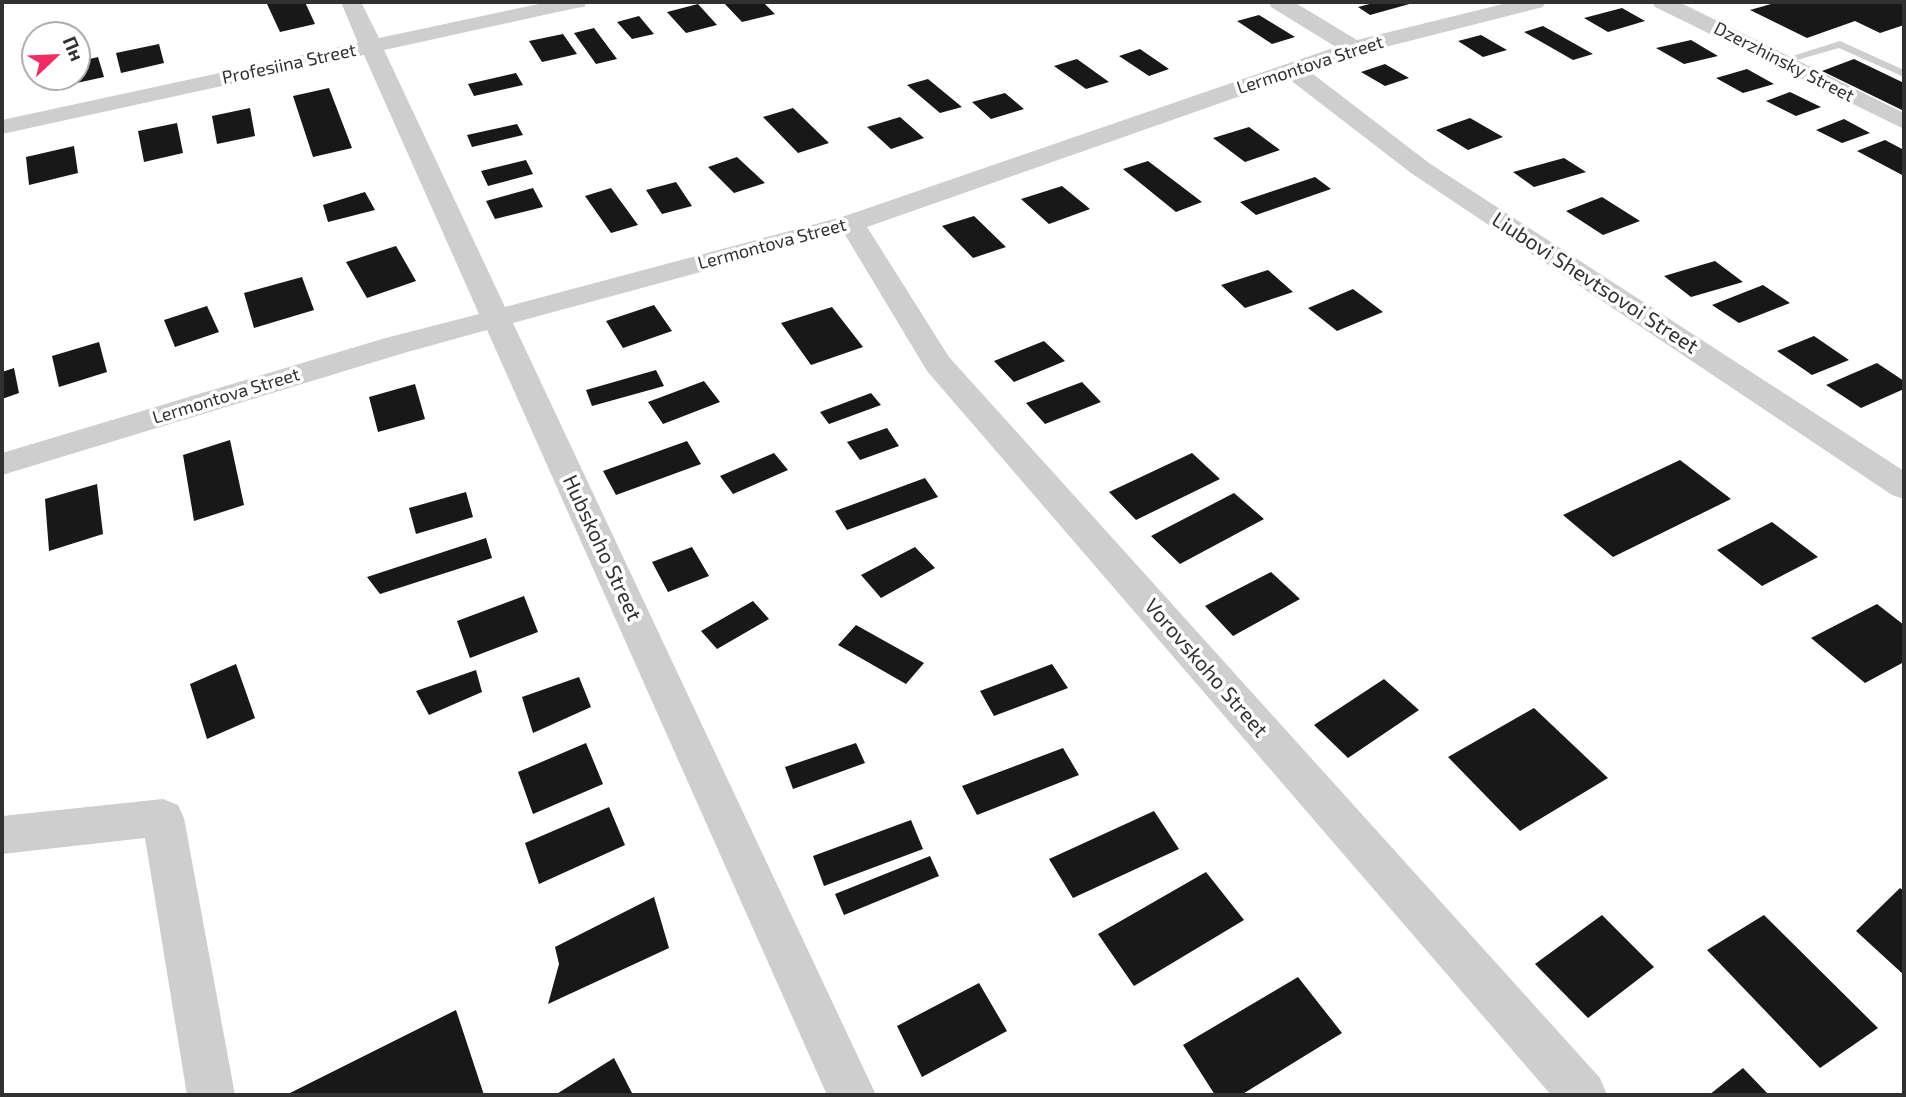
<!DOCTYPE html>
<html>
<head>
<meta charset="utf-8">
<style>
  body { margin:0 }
  #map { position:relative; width:1906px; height:1097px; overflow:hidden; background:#fff; font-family:"Exo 2",sans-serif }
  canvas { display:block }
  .frame { position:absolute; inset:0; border:4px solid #313131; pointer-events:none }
  .north { position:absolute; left:21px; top:21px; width:70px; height:70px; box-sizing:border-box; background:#fff; border:2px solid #adadad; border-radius:50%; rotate:67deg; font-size:19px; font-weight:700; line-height:28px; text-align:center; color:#313131 }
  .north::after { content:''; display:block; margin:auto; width:24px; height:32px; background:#f02c62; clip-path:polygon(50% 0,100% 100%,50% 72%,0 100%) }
</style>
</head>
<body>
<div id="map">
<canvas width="1906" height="1097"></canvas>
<div class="frame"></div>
<div class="north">Пн</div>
</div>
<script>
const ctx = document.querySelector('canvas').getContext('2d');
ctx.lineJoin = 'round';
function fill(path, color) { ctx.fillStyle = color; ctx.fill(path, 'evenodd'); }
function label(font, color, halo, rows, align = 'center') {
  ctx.font = font + ' "Exo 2",sans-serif'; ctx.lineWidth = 7; ctx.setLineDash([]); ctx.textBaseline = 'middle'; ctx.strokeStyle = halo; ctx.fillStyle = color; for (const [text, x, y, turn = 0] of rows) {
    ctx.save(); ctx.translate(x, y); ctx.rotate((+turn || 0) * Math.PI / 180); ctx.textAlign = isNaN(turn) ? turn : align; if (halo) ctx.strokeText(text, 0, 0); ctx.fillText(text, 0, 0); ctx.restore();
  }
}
fill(new Path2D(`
  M279 2H305L315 24 280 32 267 4Z
  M723 2H763L775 14 742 22Z
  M1377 2H1413V3L1370 15 1358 7Z
  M1778 2H1904V25L1880 33 1855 21 1807 38 1750 10Z
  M698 4 717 25 686 33 667 12Z
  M1622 8 1645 21 1608 32 1584 18Z
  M1259 15 1295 37 1272 44 1237 21Z
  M639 16 654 34 632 39 617 22Z
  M1543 26 1593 54 1573 60 1524 32Z
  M594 28 617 59 596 64 574 33Z
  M563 34 577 54 542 62 529 41Z
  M1481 35 1507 50 1483 57 1458 41Z
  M1691 40 1718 56 1684 64 1656 48Z
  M159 44 164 63 121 73 116 53Z
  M1140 49 1169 69 1149 76 1119 56Z
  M98 57 104 77 63 86 60 77H77V62Z
  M1077 59 1109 82 1086 89 1054 66Z
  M1854 59 1904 83V111L1822 71Z
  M1385 64 1409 78 1385 86 1361 72Z
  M1747 69 1774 84 1743 93 1716 78Z
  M516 73 523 85 474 96 468 84Z
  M928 79 962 107 940 113 907 85Z
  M329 88 352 148 313 157 293 96Z
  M1790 92 1821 107 1796 116 1766 101Z
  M1005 93 1024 109 991 119 972 102Z
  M250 108 255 136 217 144 212 116Z
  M793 108 829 143 798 153 763 117Z
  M900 117 924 138 891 149 867 127Z
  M1470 118 1503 137 1468 150 1436 130Z
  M1844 119 1870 133 1842 143 1816 130Z
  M177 123 183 153 144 162 138 131Z
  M517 124 523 135 472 147 467 135Z
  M1249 127 1280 150 1245 162 1213 138Z
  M1885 140 1904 150V176L1857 151Z
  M74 146 78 173 29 185 26 157Z
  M737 157 765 183 734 193 708 167Z
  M1564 158 1586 172 1534 187 1513 172Z
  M526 160 533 174 488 186 481 171Z
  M1148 161 1202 202 1176 212 1123 169Z
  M1315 177 1331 189 1256 215 1240 202Z
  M676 182 692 206 662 214 646 190Z
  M1062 186 1090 209 1049 224 1021 199Z
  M533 188 543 207 495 219 486 201Z
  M611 188 638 225 611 233 585 196Z
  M365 192 375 210 328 222 323 205Z
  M1602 197 1640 221 1603 235 1566 211Z
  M974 216 1006 247 973 258 942 226Z
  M396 246 416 281 367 298 346 262Z
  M1715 261 1743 282 1691 297 1664 276Z
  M1268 270 1293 292 1245 308 1221 285Z
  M302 277 314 310 254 328 244 293Z
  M1763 285 1790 303 1739 323 1712 305Z
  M1353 289 1383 312 1337 331 1308 308Z
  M654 305 672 331 623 348 606 321Z
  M207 306 219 332 175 347 164 320Z
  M832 307 863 347 811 365 781 323Z
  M1814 336 1849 360 1812 375 1777 351Z
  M1044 341 1065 361 1014 382 994 361Z
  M99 342 107 372 59 387 52 356Z
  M1877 363 1904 381V389L1861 408 1826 385Z
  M14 368 19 393 2 399V372Z
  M656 370 664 386 592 406 586 390Z
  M704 381 720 402 663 424 648 402Z
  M1082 382 1101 402 1045 424 1026 403Z
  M415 384 425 419 378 432 369 397Z
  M871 393 881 405 829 424 820 412Z
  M887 428 899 446 860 460 847 442Z
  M230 440 244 505 194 521 183 455Z
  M687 441 701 464 616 495 603 471Z
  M774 453 788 470 733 494 720 476Z
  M1192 453 1220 479 1136 520 1109 492Z
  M1680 460 1731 499 1613 557 1563 515Z
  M925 478 938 497 847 530 835 511Z
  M97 484 103 534 49 551 45 499Z
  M466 492 473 517 416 534 409 508Z
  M1234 493 1264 519 1180 564 1151 536Z
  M1772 522 1818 557 1762 586 1717 550Z
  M486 538 492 558 380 594 367 577Z
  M692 547 709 576 668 592 652 562Z
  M915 547 935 568 881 598 861 575Z
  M1271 572 1300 599 1233 636 1205 606Z
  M524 596 538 632 470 658 457 621Z
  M753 601 769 619 717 649 701 631Z
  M1877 604 1904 625V662L1865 683 1811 638Z
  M856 625 924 663 906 684 838 645Z
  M236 664 255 718 207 739 190 684Z
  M1052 664 1068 688 994 716 980 691Z
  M476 670 482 692 429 715 416 691Z
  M579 677 591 707 533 733 522 697Z
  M1384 679 1419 710 1348 758 1314 725Z
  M1534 708 1608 778 1520 831 1448 757Z
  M586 743 603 784 533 814 518 772Z
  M856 743 865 763 793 789 785 767Z
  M1063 748 1079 775 977 815 962 786Z
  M609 807 625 845 539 884 525 843Z
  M1154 811 1179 849 1073 898 1049 859Z
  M911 820 923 849 824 886 813 856Z
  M930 856 939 876 844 915 835 894Z
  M1206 872 1244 920 1134 986 1098 934Z
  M1900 888 1904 891V975L1856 931Z
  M654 897 669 948 548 1004 559 964 555 947Z
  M1602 915 1654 967 1588 1018 1535 964Z
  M1764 915 1878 1028 1820 1068 1707 950Z
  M1298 977 1342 1033 1241 1095H1215L1183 1045Z
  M979 983 1007 1031 922 1077 897 1026Z
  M456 1010 484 1095H286Z
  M614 1058 633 1095H555Z
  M1743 1068 1769 1095H1709Z`), '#181818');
fill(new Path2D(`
  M1840 41 1904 70V77L1839 48 1783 64 1777 61Z`), '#cecece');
fill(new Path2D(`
  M341 2H361L379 38 548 2H587L584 7 576 8 384 50 505 307 842 217 1336 47 1271 7 1269 2H1294L1357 40 1511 2H1545L1543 7 1362 53 1309 71 1429 163 1904 471V499L1892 495 1411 173 1289 79 867 227 949 357 1600 1078 1607 1095H1551L927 371 844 233 513 323 876 1095H827L487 330 404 353 2 475V453L382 339 479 314 364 55 2 134V120L358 43Z
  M1652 2H1679L1904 113V129L1655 7Z
  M163 799 178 805 184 818 235 1095H187L145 838 2 854V816Z`), '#cecece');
label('18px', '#313131', '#fff', [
  ["Dzerzhinsky Street",1784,62,27],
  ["Profesiina Street",289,64,-12],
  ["Lermontova Street",1310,65,-18],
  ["Lermontova Street",772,244,-15],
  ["Lermontova Street",226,396,-17]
]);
label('21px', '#313131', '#fff', [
  ["Liubovi Shevtsovoi Street",1595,283,33],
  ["Hubskoho Street",602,548,65],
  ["Vorovskoho Street",1206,668,49]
]);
</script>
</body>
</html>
